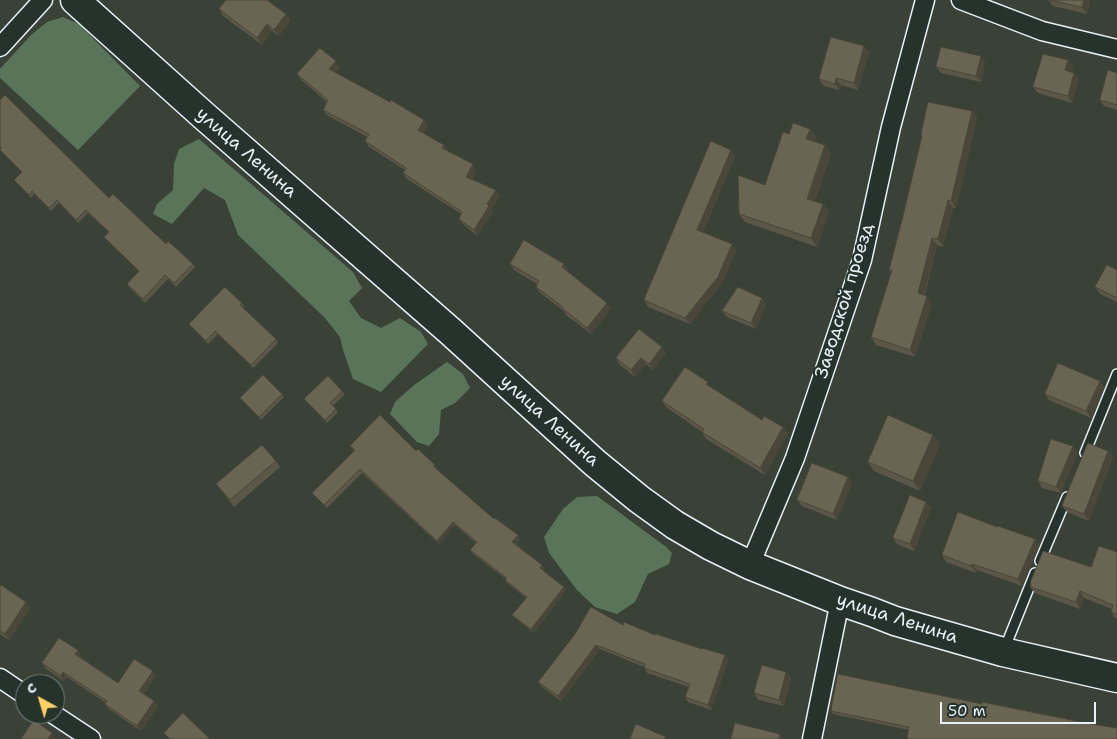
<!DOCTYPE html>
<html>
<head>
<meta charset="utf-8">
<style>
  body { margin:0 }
  #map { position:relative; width:1117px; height:739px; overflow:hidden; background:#3a4238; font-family:"Shantell Sans",sans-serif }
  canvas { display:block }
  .north { position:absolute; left:15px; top:674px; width:50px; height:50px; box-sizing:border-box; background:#26332d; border:1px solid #747f7e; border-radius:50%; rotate:321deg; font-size:14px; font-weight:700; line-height:20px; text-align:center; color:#e8f1f8 }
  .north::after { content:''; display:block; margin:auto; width:18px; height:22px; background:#ffd166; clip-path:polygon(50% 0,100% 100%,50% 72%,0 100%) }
  .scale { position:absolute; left:940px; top:702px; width:156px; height:22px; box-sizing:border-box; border:2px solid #e8f1f8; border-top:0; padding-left:6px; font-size:15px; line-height:18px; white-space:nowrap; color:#e8f1f8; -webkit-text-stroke:4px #26332d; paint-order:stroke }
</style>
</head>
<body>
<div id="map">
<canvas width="1117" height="739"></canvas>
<div class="north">С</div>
<div class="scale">50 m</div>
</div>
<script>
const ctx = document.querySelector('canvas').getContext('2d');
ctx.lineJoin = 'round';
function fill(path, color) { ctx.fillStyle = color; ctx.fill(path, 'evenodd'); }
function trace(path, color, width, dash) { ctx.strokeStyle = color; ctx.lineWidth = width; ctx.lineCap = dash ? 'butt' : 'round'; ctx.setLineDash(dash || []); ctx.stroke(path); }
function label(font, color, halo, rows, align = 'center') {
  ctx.font = font + ' "Shantell Sans",sans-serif'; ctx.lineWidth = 4.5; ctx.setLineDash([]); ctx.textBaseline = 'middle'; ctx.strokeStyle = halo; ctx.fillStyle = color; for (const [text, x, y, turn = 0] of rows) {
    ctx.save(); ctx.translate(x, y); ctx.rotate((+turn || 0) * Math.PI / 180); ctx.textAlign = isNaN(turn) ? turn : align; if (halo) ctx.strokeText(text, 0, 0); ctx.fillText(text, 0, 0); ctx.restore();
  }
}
fill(new Path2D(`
  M63 17 79 24 140 86 78 150 0 78V69L31 35 47 22Z
  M199 139 353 272 362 288 349 301 361 318 381 328 400 318 421 332 428 344 381 392 353 379 343 350 340 337 325 318 238 235 225 200 204 188 172 224 153 214 157 204 173 190 174 164 179 149Z
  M447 362 463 374 470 388 455 403 441 410 439 434 429 446 417 442 390 414 395 402 414 385Z
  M597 496 665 546 672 553 669 564 648 574 635 602 617 614 595 607 577 590 549 553 544 537 563 509 577 497Z`), '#5a7459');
const lane = new Path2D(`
  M1085 453 1117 374
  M1040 561 1067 497
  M1004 650 1035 573`);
const street = new Path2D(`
  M961 0 1042 31 1117 49
  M0 47 43 0
  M750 565 795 458 862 260 891 127 925 0
  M0 678 25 695
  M53 714 91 739
  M812 739 840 601`);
const primary = new Path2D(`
  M75 0 203 115 450 331 595 463 639 499 675 525 711 546 750 565 840 601 872 612 895 621 1003 652 1117 678`);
trace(lane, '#e8f1f8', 12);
trace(street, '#e8f1f8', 21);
trace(primary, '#e8f1f8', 31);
trace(lane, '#26332d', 9);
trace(street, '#26332d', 18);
trace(primary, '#26332d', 28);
fill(new Path2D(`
  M1048 0H1090L1087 14 1053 6Z
  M219 9 286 14 290 21 279 36 272 31 262 45 223 16Z
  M864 46 869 52 858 90 841 85 839 90 824 86 819 79Z
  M1068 60 1073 67 1071 72 1079 79 1072 103 1038 93 1033 87Z
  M985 62 981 82 941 73 936 67Z
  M340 67 335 73 424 120 428 126 423 133 444 145 448 150 447 151 476 170 472 179 496 190 500 196 491 209 493 211 477 236 463 224 459 219 461 214 407 179 403 173 405 170 369 147 365 141 367 137 327 115 323 110 327 102 301 80 297 74Z
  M1117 73V110L1104 106 1100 100Z
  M0 100 109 198 193 264 195 267 176 287 168 279 145 303 129 287 127 284 139 271 107 240 104 237 109 232 88 213 78 223 59 203 51 211 34 194 31 198 17 183 14 180 22 172 0 150 1 148 0 147Z
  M972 111 977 118 956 208H953L943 247 937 245 925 295 927 296 932 303 915 357 876 345 871 337 891 273 889 270 903 216 922 137 921 135Z
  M810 129 816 137 814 142 831 153 815 201 823 204 829 212 817 247 745 222 739 214 765 185 789 134Z
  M735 156 703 232 732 244 736 251 722 283 690 324 648 307 644 300Z
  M510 264H564L568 270V272L607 303 611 309 591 334 566 315 564 311 540 293 536 287 537 284 514 270Z
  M1117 270V302L1100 294 1095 287Z
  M242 303 244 307 243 308 276 339 278 343 253 368 218 334 208 344 191 327 189 324Z
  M766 304 756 329 727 317 722 311Z
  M666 353 653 370 646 364 635 377 620 365 616 358Z
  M1100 381 1104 387 1091 418 1049 400 1045 394Z
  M712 388 762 420 788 433 765 475 706 439 702 432 666 407 662 401Z
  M342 391 345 394 333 406 338 412 327 423 304 399Z
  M282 394 284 397 261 420 240 398Z
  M933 435 940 444 920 491 874 471 868 462Z
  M350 446 416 451 437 468 436 469 494 519 518 535 520 539 516 544 545 569 543 571 564 587 566 590 534 633 515 618 512 615 526 598 507 583 505 580 506 579 473 554 470 550 476 543 455 525 439 544 362 473 327 508 312 493 354 451Z
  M1108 451 1113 457 1089 521 1067 512 1062 506Z
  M1078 452 1061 493 1042 488 1038 481Z
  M276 461 280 467 234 507 216 484Z
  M848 477 852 483 837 520 802 506 797 500Z
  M926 502 931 508 914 551 897 544 893 538Z
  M997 527 1035 539 1039 545 1022 586 977 570 976 573 946 562 942 555Z
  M1117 552V618H1115L1111 612 1112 609 1084 598 1080 609 1035 593 1030 587 1031 585 1030 583 1091 567Z
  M0 587 31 608 9 640 0 634Z
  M623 625 728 660 711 710 688 702 685 697 689 687 647 673 644 667 600 649 561 701 542 687 538 682Z
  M81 655 80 657 118 683 156 676 144 694 154 701 158 706 141 731 109 709 105 704 106 703 67 677 64 681 46 669 42 663Z
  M786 672 791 678 784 706 758 700 754 693Z
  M982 704 1091 724 909 730 833 714 831 711Z`), '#5b5647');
fill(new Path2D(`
  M1084 0H1090L1087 14 1082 7Z
  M286 14 290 21 279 36 274 30Z
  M267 24 272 31 262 45 257 38Z
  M864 46 869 52 858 90 854 83Z
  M981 56 985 62 981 82 976 76Z
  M1068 60 1073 67 1070 77 1065 70Z
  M336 61 340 67 333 75 329 69Z
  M1074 73 1079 79 1072 103 1068 96Z
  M836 78 841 85 839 90 835 84Z
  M972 111 977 118 956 208 951 201Z
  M424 120 428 126 421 135 418 130Z
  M810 129 816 137 812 147 806 139Z
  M444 145 448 150 445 154 442 148Z
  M825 145 831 153 813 207 807 199Z
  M731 150 735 156 701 236 697 230Z
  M473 164 476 170 470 182 466 177Z
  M496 190 500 196 491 209 493 211 477 236 474 230 487 204Z
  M948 200 953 208 943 247 938 239Z
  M823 204 829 212 817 247 811 238Z
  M932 238 937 245 923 300 918 293Z
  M732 244 736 251 722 283 690 324 685 318Z
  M564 264 568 270 566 273 562 267Z
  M927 296 932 303 915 357 910 350Z
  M762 298 766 304 756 329 751 323Z
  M607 303 611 309 591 334 587 328Z
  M662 347 666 353 653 370 649 364Z
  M641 358 646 364 635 377 631 370Z
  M1100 381 1104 387 1091 418 1086 411Z
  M783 427 788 433 765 475 760 468Z
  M933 435 940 444 920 491 913 481Z
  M1073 446 1078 452 1061 493 1056 487Z
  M1108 451 1113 457 1089 521 1084 514Z
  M848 477 852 483 837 520 833 514Z
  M926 502 931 508 914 551 910 544Z
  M453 522 455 525 439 544 437 541Z
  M518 535 520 539 515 545 512 542Z
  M1035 539 1039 545 1022 586 1018 579Z
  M972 564 977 570 976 573 971 566Z
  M542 565 545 569 542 572 540 568Z
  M564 587 566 590 534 633 531 629Z
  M1080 591 1084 598 1080 609 1076 602Z
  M26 602 31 608 9 640 5 634Z
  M596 645 600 649 561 701 558 696Z
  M78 650 81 655 79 659 75 654Z
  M725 655 728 660 711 710 708 705Z
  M153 671 156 676 143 696 139 691Z
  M63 672 67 677 64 681 61 676Z
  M786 672 791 678 784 706 779 700Z
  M154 701 158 706 141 731 137 726Z
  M52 733 56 739H48Z
  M780 734 783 739H779Z`), '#4a4639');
const building = new Path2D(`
  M226 0H267L286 14 274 30 267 24 257 38 219 9Z
  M1050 0H1084L1082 7Z
  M831 37 864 46 854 83 836 78 835 84 819 79Z
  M941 47 981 56 976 76 936 67Z
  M320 48 336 61 329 69 390 102 391 100 424 120 418 130 444 145 442 148 473 164 466 177 496 190 487 204 489 206 474 230 459 219 462 212 403 173 406 168 365 141 369 134 323 110 328 100 297 74Z
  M1043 54 1068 60 1065 70 1074 73 1068 96 1033 87Z
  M1108 70 1117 73V105L1100 100Z
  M5 95 109 198 113 194 166 244 168 241 193 264 174 283 165 275 143 299 127 284 139 271 104 237 109 232 86 210 76 220 57 200 49 208 32 191 29 195 14 180 22 172 0 150 1 148 0 146V100Z
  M928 102 972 111 951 201 948 200 938 239 932 238 918 293 927 296 910 350 871 337 892 270H889L903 216 922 136 921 135Z
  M793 123 810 129 806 139 825 145 807 199 823 204 811 238 739 214 738 175 765 185 783 132 789 134Z
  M711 141 731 150 697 230 732 244 718 277 685 318 644 300Z
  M524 240 564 264 562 267 607 303 587 328 562 308 563 307 536 287 539 281 510 264Z
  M1107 265 1117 270V298L1095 287Z
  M225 287 242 303 240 305 276 339 251 365 215 331 206 341 189 324Z
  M738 287 762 298 751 323 722 311Z
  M639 329 662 347 649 364 641 358 631 370 616 358Z
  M1058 363 1100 381 1086 411 1045 394Z
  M685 367 708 382 706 384 762 420 764 416 783 427 760 468 702 432 704 429 662 401Z
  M263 375 282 394 259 417 240 398Z
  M328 376 342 391 330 403 336 409 325 420 304 399Z
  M380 415 416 451 418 449 435 465 433 466 494 519 495 518 518 535 512 542 542 565 540 568 564 587 531 629 512 615 527 597 505 580 507 578 470 550 477 542 453 522 437 541 360 469 324 505 312 493 355 450 350 446Z
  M888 415 933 435 913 481 868 462Z
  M1051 439 1073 446 1056 487 1038 481Z
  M1088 443 1108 451 1084 514 1062 506Z
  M262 445 276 461 230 500 216 484Z
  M812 463 848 477 833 514 797 500Z
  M910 495 926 502 910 544 893 538Z
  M958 512 997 527 998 526 1035 539 1018 579 972 564 971 566 942 555Z
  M1099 546 1117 552V614L1111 612 1113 605 1080 591 1076 602 1030 587 1031 584 1030 583 1043 551 1091 567Z
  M1 585 26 602 5 634 0 631V587Z
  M591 607 623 625 624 622 655 635 656 634 702 649V648L725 655 708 705 685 697 690 684 644 668 645 664 596 645 558 696 538 682 575 634Z
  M59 638 78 650 75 654 118 683 134 659 153 671 139 691 154 701 137 726 105 704 107 701 63 672 61 676 42 663Z
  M762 665 786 672 779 700 754 693Z
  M838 674 982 704V702L1091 724 1117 728V739H907L909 727 831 711Z
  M183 713 210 739H170L164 733Z
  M34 720 52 733 48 739H21Z
  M735 723 780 734 779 739H731Z
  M636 724 666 737 665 739H630Z`);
fill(building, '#6a6452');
trace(building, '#4a4639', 1);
label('18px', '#e8f1f8', '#26332d', [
  ["улица Ленина",246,153,41],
  ["Заводской проезд",845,301,-73],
  ["улица Ленина",549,421,42],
  ["улица Ленина",897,619,18]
]);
</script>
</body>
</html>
